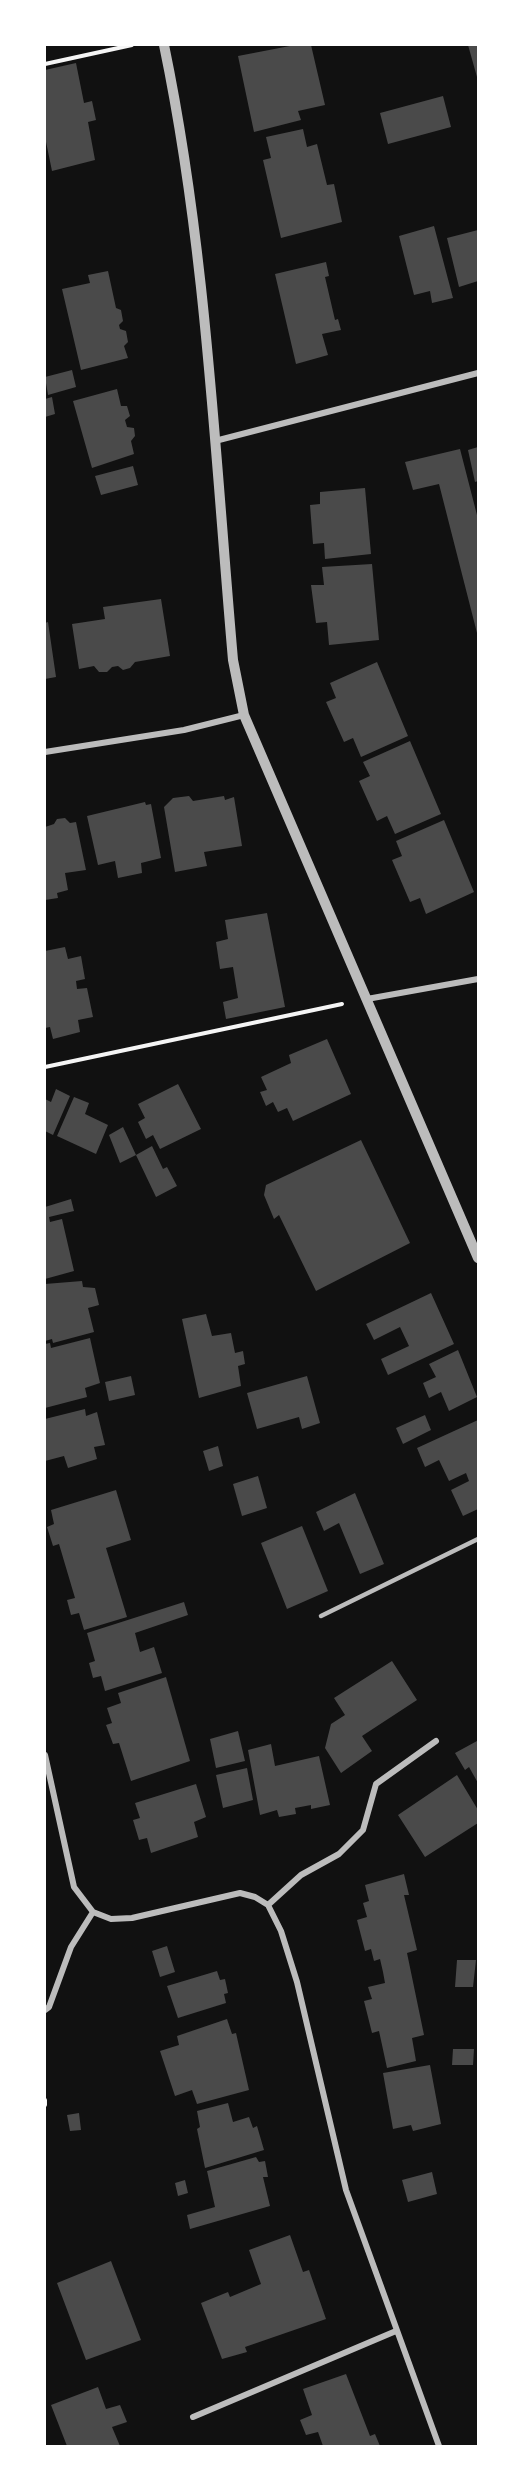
<!DOCTYPE html>
<html>
<head>
<meta charset="utf-8">
<style>
  body { margin:0 }
  #map { position:relative; width:523px; height:2491px; overflow:hidden; background:#111; font-family:"Source Serif 4",serif }
  canvas { display:block }
  .frame { position:absolute; inset:0; border:46px solid #fff; pointer-events:none }
</style>
</head>
<body>
<div id="map">
<canvas width="523" height="2491"></canvas>
<div class="frame"></div>
</div>
<script>
const ctx = document.querySelector('canvas').getContext('2d');
ctx.lineJoin = 'round';
function fill(path, color) { ctx.fillStyle = color; ctx.fill(path, 'evenodd'); }
function trace(path, color, width, dash) { ctx.strokeStyle = color; ctx.lineWidth = width; ctx.lineCap = dash ? 'butt' : 'round'; ctx.setLineDash(dash || []); ctx.stroke(path); }
fill(new Path2D(`
  M295 45H311L325 105 298 111 301 120 254 132 238 56Z
  M468 45H478V77H477Z
  M76 63 84 103 92 101 96 120 88 122 95 160 52 171 45 137V70Z
  M443 96 451 127 388 144 380 113Z
  M303 129 307 147 317 144 327 185 334 184 342 222 281 238 263 160 271 158 266 137Z
  M434 226 453 298 432 303 430 291 414 295 399 236Z
  M478 230V281L459 287 447 238Z
  M326 262 329 276 325 277 335 320 338 319 341 330 322 334 328 355 296 364 275 274Z
  M108 271 116 308 121 310 123 321 119 325 120 329 126 331 128 342 124 346 128 358 81 370 62 289 90 283 88 275Z
  M72 370 76 387 48 395 45 377Z
  M117 389 121 406H127L130 416 125 420 127 427 134 428 135 436 131 441 134 454 92 468 73 401Z
  M52 397 55 414 45 417V399Z
  M478 447V481L475 482 468 450Z
  M460 449 478 519 477 633 439 484 413 490 405 462Z
  M133 466 138 485 101 495 95 476Z
  M365 488 371 554 325 559 324 543 313 544 310 505 320 504V492Z
  M372 564 379 640 329 645 327 622 316 623 311 585H324L322 567Z
  M161 599 170 656 135 662 130 668 123 670 118 666 112 667 107 672H99L94 666 79 669 72 624 105 619 103 607Z
  M48 622 56 677 45 679V623Z
  M377 662 408 736 361 757 353 738 344 742 326 702 336 698 330 683Z
  M410 741 441 814 395 834 387 816 377 821 359 781 370 776 363 762Z
  M189 796 193 801 224 796 225 800 234 797 242 846 204 852 207 866 175 872 164 807 173 798Z
  M145 802 146 805 151 804 161 858 141 863 142 873 118 878 115 861 98 865 87 816Z
  M65 818 70 823 76 822 86 870 65 873 68 890 57 893 58 898 45 900V827L54 824 57 819Z
  M444 820 474 892 426 914 420 898 410 902 392 860 402 856 396 841Z
  M267 913 285 1007 226 1019 223 1002 238 998 233 967 220 969 216 942 228 939 225 920Z
  M65 947 68 959 81 956 85 979 76 981 77 989 87 988 93 1017 78 1020 80 1032 53 1039 50 1027 45 1028V951Z
  M327 1039 351 1094 293 1121 287 1108 278 1112 273 1102 266 1106 260 1092 267 1090 261 1077 291 1063 289 1055Z
  M178 1084 201 1129 160 1149 153 1135 146 1139 138 1122 145 1118 138 1104Z
  M56 1089 70 1096 53 1135 45 1131V1099L51 1102Z
  M74 1097 89 1103 85 1114 108 1125 96 1154 57 1136Z
  M123 1127 136 1155 120 1163 109 1135Z
  M361 1140 410 1243 316 1291 279 1215 274 1219 264 1195 266 1185Z
  M152 1146 163 1169 167 1167 177 1186 156 1197 136 1155Z
  M71 1199 74 1211 49 1217 50 1222 62 1219 74 1271 45 1279V1207Z
  M82 1281 83 1287 95 1288 99 1305 88 1308 94 1332 53 1343 52 1339 45 1341V1284Z
  M431 1293 454 1344 388 1375 381 1359 409 1346 400 1327 374 1340 366 1324Z
  M206 1314 212 1336 231 1333 235 1353 243 1351 245 1364 238 1366 241 1386 199 1398 182 1319Z
  M90 1338 100 1383 85 1388 87 1397 45 1408V1344L50 1343 51 1348Z
  M458 1350 477 1397 449 1411 441 1392 429 1398 423 1383 436 1377 429 1364Z
  M131 1376 135 1395 109 1401 105 1382Z
  M307 1376 320 1423 302 1429 299 1417 257 1429 247 1393Z
  M85 1409 86 1416 97 1412 105 1445 94 1447 97 1459 68 1468 64 1456 45 1461V1419Z
  M425 1415 431 1430 403 1444 396 1428Z
  M478 1420V1509L463 1516 451 1490 469 1481 466 1473 449 1481 439 1460 425 1467 417 1448Z
  M218 1446 223 1466 209 1471 203 1451Z
  M258 1476 267 1508 242 1516 233 1484Z
  M116 1490 131 1540 106 1548 127 1617 84 1630 79 1613 71 1615 67 1600 75 1598 59 1544 53 1546 47 1527 54 1524 51 1510Z
  M355 1493 384 1564 360 1574 339 1523 324 1531 316 1512Z
  M302 1526 328 1591 287 1609 261 1543Z
  M184 1602 188 1615 135 1633 140 1652 154 1647 162 1673 105 1691 101 1676 93 1678 89 1663 95 1661 87 1633Z
  M392 1661 417 1700 362 1736 372 1751 341 1773 325 1748 331 1724 345 1715 334 1698Z
  M166 1677 190 1761 131 1781 119 1743 113 1744 106 1725 112 1723 107 1708 121 1703 118 1693Z
  M238 1731 245 1761 216 1768 210 1739Z
  M477 1741 478 1743V1783L469 1767 465 1770 455 1753Z
  M271 1744 275 1766 319 1756 330 1805 311 1809V1805L295 1808 296 1814 279 1817 277 1810 260 1815 248 1750Z
  M247 1768 253 1800 223 1808 216 1775Z
  M457 1775 478 1810V1823L425 1857 398 1815Z
  M196 1784 206 1817 194 1822 198 1837 151 1853 147 1838 139 1840 133 1820 140 1818 135 1803Z
  M404 1874 409 1895H404L417 1950 407 1953 424 2035 412 2038 416 2061 387 2068 379 2031 372 2033 364 2001 372 1999 368 1987 385 1983 383 1972 380 1959 374 1961 371 1949 365 1951 357 1920 367 1917 363 1903 369 1901 365 1885Z
  M167 1946 175 1972 160 1977 152 1951Z
  M457 1960H476L473 1987H455Z
  M217 1971 220 1980 225 1979 228 1993 224 1994 226 2003 178 2018 167 1986Z
  M227 2019 232 2034 236 2033 249 2090 197 2104 192 2090 175 2096 160 2051 179 2045 177 2036Z
  M453 2049H474L473 2065H452Z
  M430 2065 441 2124 413 2131 411 2125 393 2129 383 2073Z
  M228 2103 233 2122 249 2117 253 2128 257 2126 264 2150 205 2168 197 2129 200 2127 197 2111Z
  M79 2113 81 2130 70 2131 67 2115Z
  M256 2157 259 2162 265 2161 268 2177H263L270 2206 190 2229 187 2215 215 2207 207 2171Z
  M432 2172 437 2194 408 2202 402 2180Z
  M185 2180 188 2193 178 2196 175 2183Z
  M290 2235 303 2272 309 2270 326 2319 245 2347 247 2352 222 2359 201 2303 228 2292 230 2297 261 2284 249 2250Z
  M111 2261 141 2340 86 2360 57 2283Z
  M346 2374 370 2436 375 2434 380 2446H323L318 2432 306 2435 300 2420 312 2415 303 2389Z
  M98 2387 106 2409 120 2405 127 2422 112 2427 120 2446H67L51 2405Z`), '#4a4a4a');
trace(new Path2D(`
  M45 64 132 45
  M45 1067 342 1004
  M45 2100V2105`), '#f5f5f5', 4);
trace(new Path2D(`
  M321 1616 478 1539`), '#bcbcbc', 4.5);
trace(new Path2D(`
  M215 441 478 373
  M45 752 184 730 244 715
  M367 999 478 979
  M45 1755 74 1887 93 1912 111 1919 132 1918 240 1893 255 1897 268 1905 281 1931 297 1982 346 2190 439 2446
  M268 1905 301 1875 339 1854 363 1830 376 1784 436 1741
  M45 2010 49 2007 71 1947 93 1912
  M193 2417 396 2331`), '#bcbcbc', 6);
trace(new Path2D(`
  M164 45C206 247 215 455 233 660L244 715 478 1258`), '#bcbcbc', 10);
</script>
</body>
</html>
